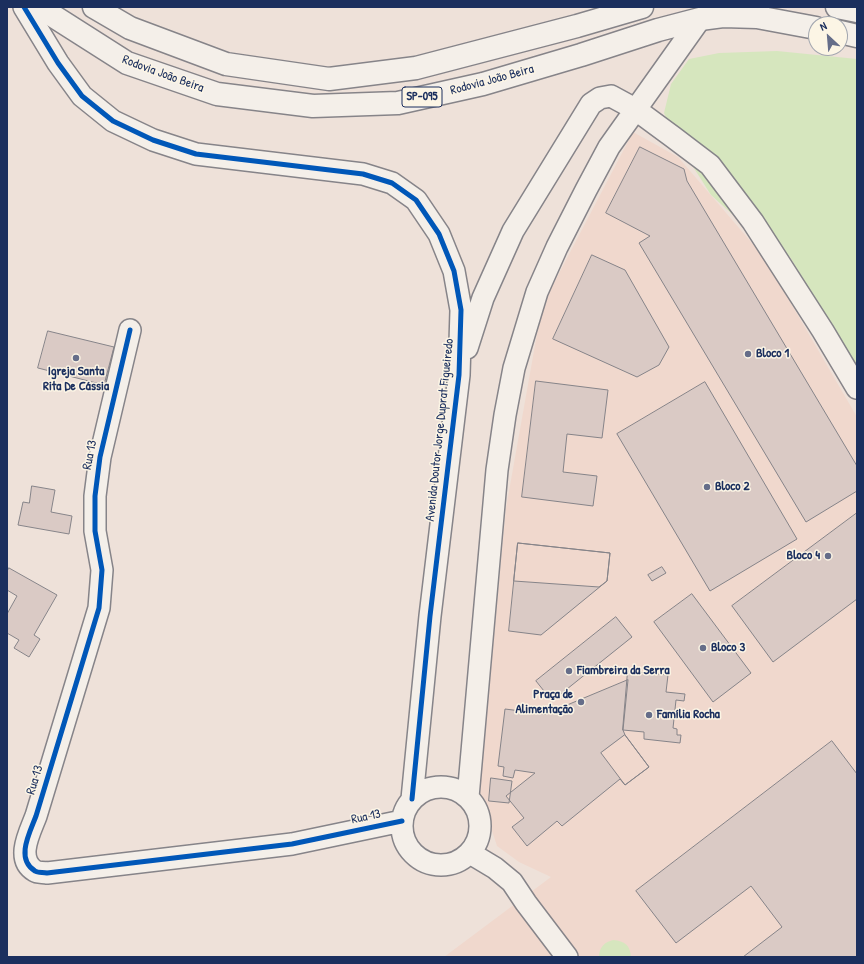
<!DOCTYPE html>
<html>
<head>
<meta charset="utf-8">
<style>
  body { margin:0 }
  #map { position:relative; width:864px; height:964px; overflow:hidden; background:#eee1d9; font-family:"Patrick Hand",sans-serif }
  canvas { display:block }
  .frame { position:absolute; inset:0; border:8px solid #1b2f5e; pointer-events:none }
  .north { position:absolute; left:808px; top:16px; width:40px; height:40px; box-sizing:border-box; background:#fcf5e5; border:1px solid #a2a6af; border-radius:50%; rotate:334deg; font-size:11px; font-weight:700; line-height:16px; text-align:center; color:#1b2f5e }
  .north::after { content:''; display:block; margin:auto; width:14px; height:18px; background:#656d89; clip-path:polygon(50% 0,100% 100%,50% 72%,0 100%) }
</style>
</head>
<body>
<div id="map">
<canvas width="864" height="964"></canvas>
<div class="frame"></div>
<div class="north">N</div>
</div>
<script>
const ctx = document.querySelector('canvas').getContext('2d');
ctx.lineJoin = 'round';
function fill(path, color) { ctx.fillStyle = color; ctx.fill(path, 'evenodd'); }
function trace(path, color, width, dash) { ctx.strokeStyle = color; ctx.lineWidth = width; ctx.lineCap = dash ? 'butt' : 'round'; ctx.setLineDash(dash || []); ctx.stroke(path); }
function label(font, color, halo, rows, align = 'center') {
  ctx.font = font + ' "Patrick Hand",sans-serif'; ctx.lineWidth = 3; ctx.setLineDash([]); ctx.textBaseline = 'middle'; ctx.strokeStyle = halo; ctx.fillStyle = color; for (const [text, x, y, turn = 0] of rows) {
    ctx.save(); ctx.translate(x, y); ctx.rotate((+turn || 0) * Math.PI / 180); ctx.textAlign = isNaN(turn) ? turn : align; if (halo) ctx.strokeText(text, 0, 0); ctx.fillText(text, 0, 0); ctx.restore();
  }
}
fill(new Path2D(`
  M633 132 678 157 764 257 857 417V957H444L551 877 519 862 497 846 479 791 506 508 542 306Z`), '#f0d8cd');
fill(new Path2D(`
  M777 51 857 59V368L790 257 761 230 732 214 711 195 678 143 664 113 671 84 689 59 719 53Z
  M613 940C625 941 630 945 631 957H599C599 947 605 942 613 940Z`), '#d6e6be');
const building = new Path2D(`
  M640 147 684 169 687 181 857 466V491L806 522 639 243 650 236 606 213Z
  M592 255 625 270 669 347 659 365 637 377 553 339Z
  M48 331 114 347 104 385 38 368Z
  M536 381 608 390 602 438 567 434 563 472 597 476 593 506 522 497Z
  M705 382 797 539 710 591 617 434Z
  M32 486 55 490 51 512 72 516 69 534 18 525 23 502 29 503Z
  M857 513V599L773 662 732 606Z
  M518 543 610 553 607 581 541 635 509 631Z
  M518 543 610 553 607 581 599 587 514 581Z
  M662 567 666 573 652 581 648 575Z
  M9 568 57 595 34 635 40 639 29 657 14 648 19 640 7 633V614L17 596 7 590V572Z
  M692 594 751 673 713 702 654 622Z
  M616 617 632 637 552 701 536 681Z
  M628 671 668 675 666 692 685 694 684 701 676 700 673 728 677 729V735H681L680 743 644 739V732L623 730Z
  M628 680 623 730 625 735 649 767 625 785 620 779 562 826 557 821 527 846 512 827 524 818 506 796 535 773 515 770 513 778 503 776 504 767 498 766 505 709 545 714Z
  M625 735 649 767 625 785 601 753Z
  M832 741 857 774V957H743L782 927 751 886 676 943 636 891Z
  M491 778 512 781 509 803 489 801Z`);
fill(building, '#dacac5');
trace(building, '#868489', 1);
const minor = new Path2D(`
  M24 7 58 63 82 96 113 121 153 140 196 154 363 174 392 183 416 200 439 234 454 271 461 310 459 375 430 616 412 799
  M130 330 100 457 95 496V531L102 570 99 608 36 816C30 832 15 859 35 871 38 873 43 872 47 873L292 844 402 821
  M467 348 483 298 513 231 591 104 600 98 611 96 635 109 673 137 710 165 753 222 823 331 857 388
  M402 826a39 39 0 1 1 78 0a39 39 0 1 1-78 0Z
  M468 797 497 470 505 415 514 368 537 292 557 247 586 190 609 147 700 19
  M470 853 495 868 512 882 526 903 567 957`);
const major = new Path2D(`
  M39 7 127 63 217 94 313 106 398 103 483 84 581 55 658 30 700 19 723 16 757 17 816 28
  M94 7 130 28 226 64 329 79 416 68 577 26 642 7
  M837 7 857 11
  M840 32 857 36`);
trace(minor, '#868489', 24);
trace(major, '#868489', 25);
trace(minor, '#f4efe9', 21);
trace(major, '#f4efe9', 22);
trace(new Path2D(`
  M24 7 58 63 82 96 113 121 153 140 196 154 363 174 392 183 416 200 439 234 454 271 461 310 459 375 430 616 412 799
  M130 330 100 457 95 496V531L102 570 99 608 36 816C30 832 15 859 35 871 38 873 43 872 47 873L292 844 402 821`), '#0057b8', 5);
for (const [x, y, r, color] of [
  [748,354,4,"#656d89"],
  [76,358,4,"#656d89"],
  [707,487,4,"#656d89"],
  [828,556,4,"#656d89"],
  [703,648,4,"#656d89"],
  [569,671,4,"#656d89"],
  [581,702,4,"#656d89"],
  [649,715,4,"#656d89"]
]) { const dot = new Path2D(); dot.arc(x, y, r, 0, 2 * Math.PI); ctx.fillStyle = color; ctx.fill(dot); trace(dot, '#fcf5e5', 1.5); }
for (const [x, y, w] of [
  [422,97,40]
]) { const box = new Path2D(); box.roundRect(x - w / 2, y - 10, w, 20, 3); ctx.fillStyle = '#fcf5e5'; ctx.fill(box); trace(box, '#1b2f5e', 1); }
label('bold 12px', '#1b2f5e', null, [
  ["SP-095",422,97]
]);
label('13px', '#1b2f5e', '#fcf5e5', [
  ["Rodovia João Beira",163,74,20],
  ["Rodovia João Beira",492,80,-15],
  ["Avenida Doutor Jorge Duprat Figueiredo",440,430,-84],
  ["Rua 13",90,455,-79],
  ["Rua 13",35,780,-73],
  ["Rua 13",366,817,-12]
]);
label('bold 13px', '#1b2f5e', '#fcf5e5', [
  ["Bloco 1",756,354],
  ["Igreja Santa",76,372,"center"],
  ["Rita De Cássia",76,387,"center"],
  ["Bloco 2",715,487],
  ["Bloco 4",820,556,"right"],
  ["Bloco 3",711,648],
  ["Fiambreira da Serra",577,671],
  ["Praça de",573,695,"right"],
  ["Alimentação",573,710,"right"],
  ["Família Rocha",657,715]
], 'left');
</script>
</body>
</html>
